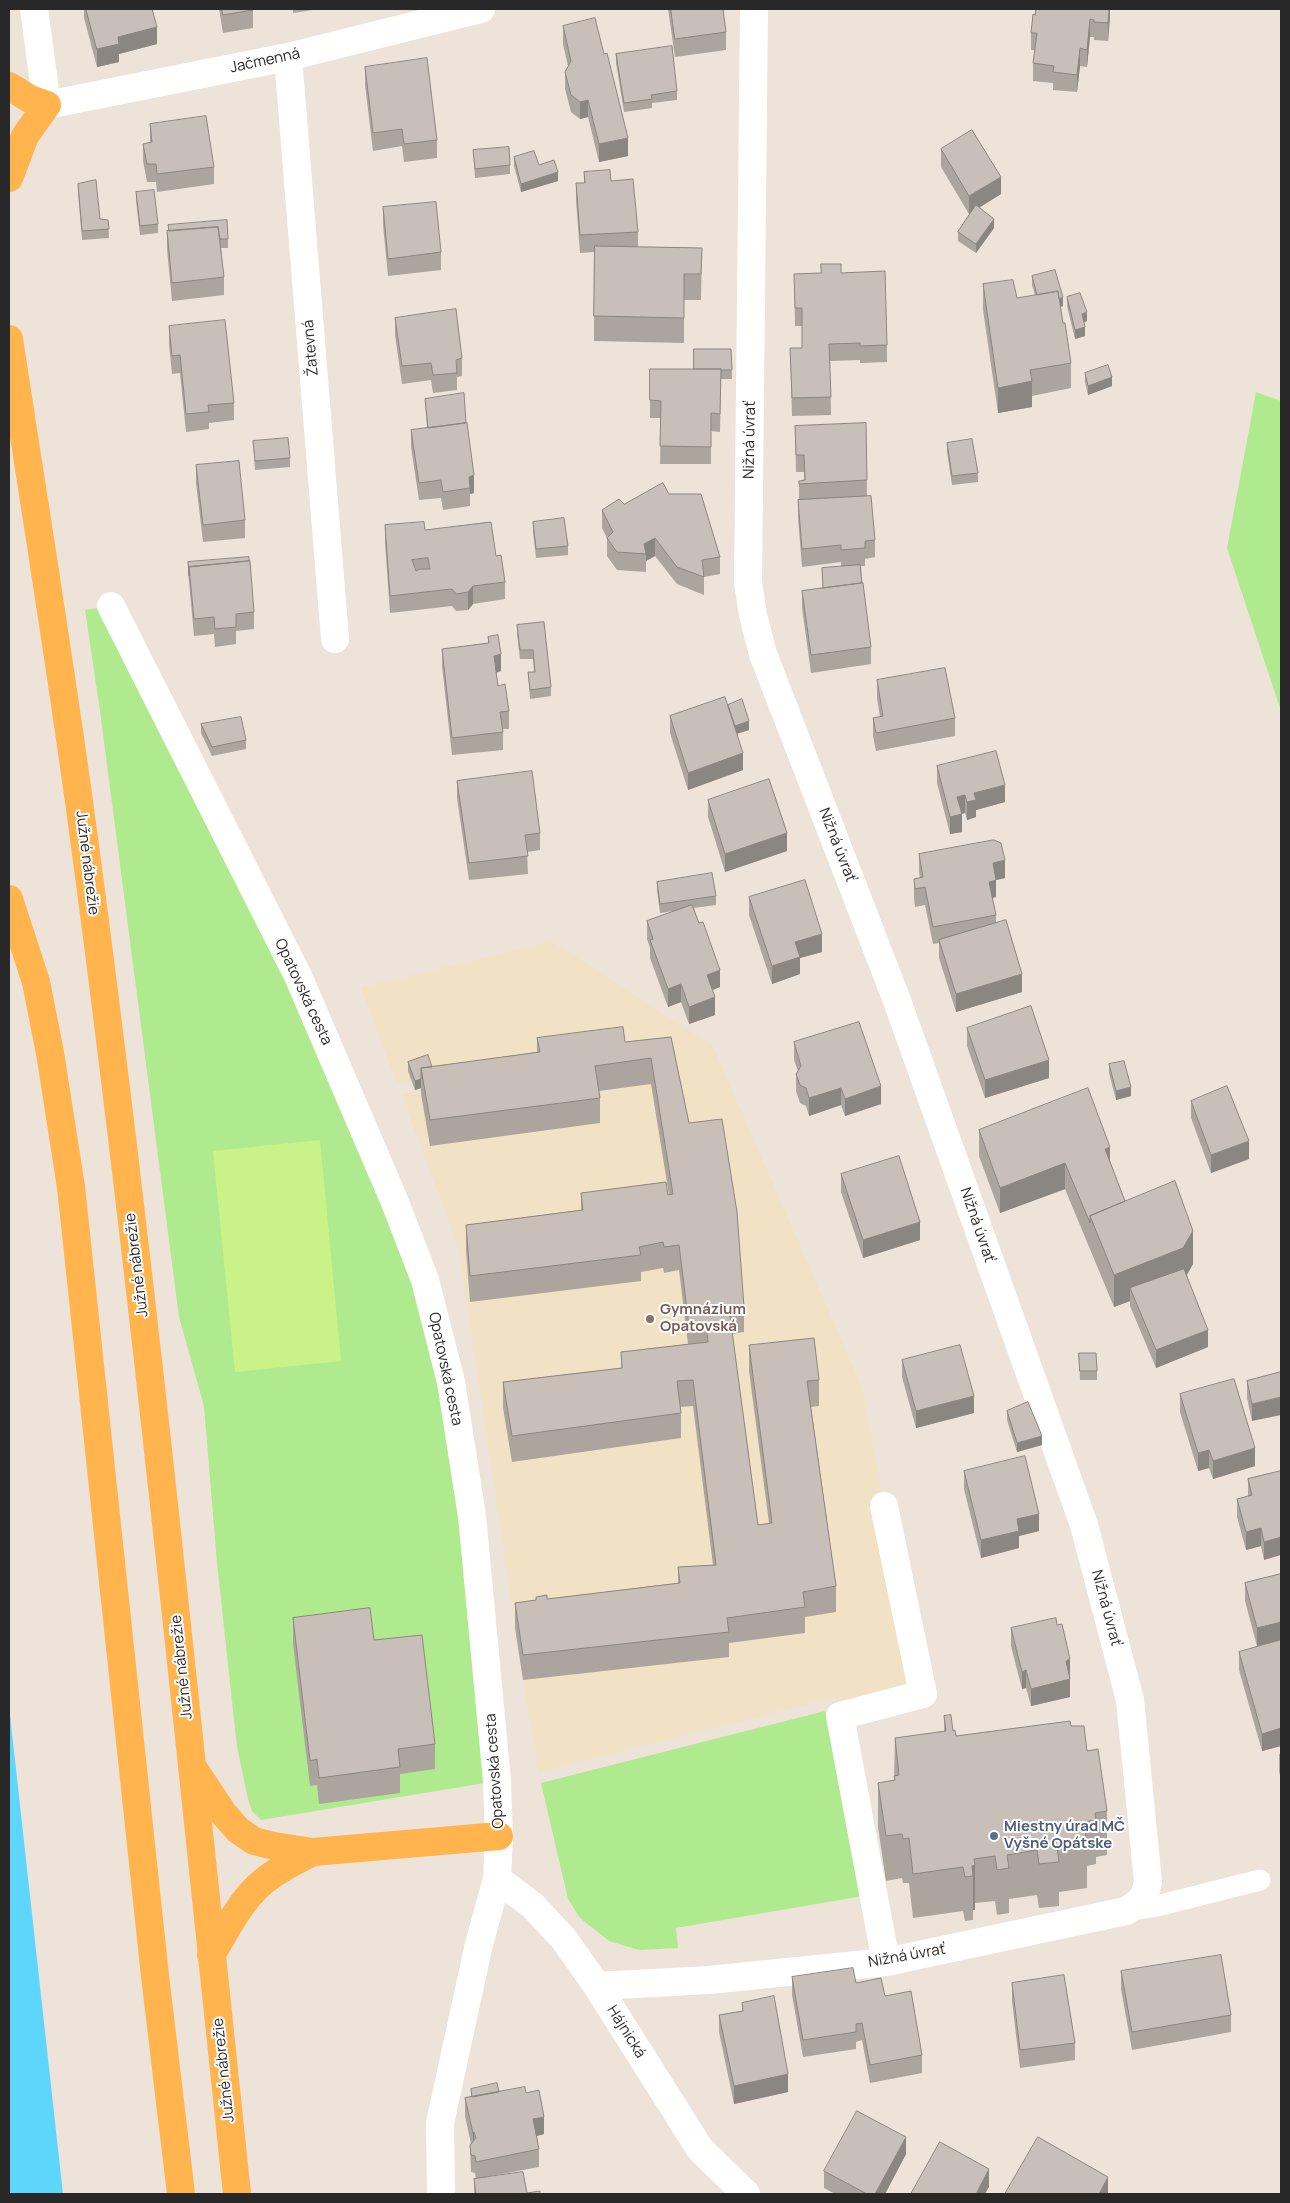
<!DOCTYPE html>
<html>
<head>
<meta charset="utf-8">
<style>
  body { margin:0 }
  #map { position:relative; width:1290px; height:2203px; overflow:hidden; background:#ede3d8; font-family:Manrope,sans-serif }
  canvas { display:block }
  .frame { position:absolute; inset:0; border:10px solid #282828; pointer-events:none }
</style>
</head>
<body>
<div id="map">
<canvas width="1290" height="2203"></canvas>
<div class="frame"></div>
</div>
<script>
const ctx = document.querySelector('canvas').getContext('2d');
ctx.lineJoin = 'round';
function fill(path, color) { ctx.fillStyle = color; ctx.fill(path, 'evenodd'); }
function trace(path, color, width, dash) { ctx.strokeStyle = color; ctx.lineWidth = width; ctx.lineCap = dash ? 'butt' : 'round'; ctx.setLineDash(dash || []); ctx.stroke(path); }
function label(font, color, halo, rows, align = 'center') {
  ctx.font = font + ' Manrope,sans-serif'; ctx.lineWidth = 4; ctx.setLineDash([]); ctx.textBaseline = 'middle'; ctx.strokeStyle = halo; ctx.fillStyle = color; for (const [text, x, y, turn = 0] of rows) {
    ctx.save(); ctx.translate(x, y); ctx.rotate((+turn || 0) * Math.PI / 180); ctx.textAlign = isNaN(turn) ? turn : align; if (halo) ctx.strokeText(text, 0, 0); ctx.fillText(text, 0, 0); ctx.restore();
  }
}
fill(new Path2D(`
  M551 941 712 1045 862 1387 884 1506 923 1694 840 1716 836 1697 539 1772 523 1680 459 1250 402 1095 415 1090 411 1080 397 1084 361 988Z`), '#f1e1c5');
fill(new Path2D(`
  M1256 392 1281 401V711L1227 548Z
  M111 606 425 1280 497 1781 261 1820 252 1811 248 1799 237 1747 217 1563 204 1406 179 1317 100 711 85 610Z
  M825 1711 863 1896 676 1928 678 1948 639 1950 609 1941 580 1918 568 1899 541 1783Z`), '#b0ea8e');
fill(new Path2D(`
  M320 1140 341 1361 235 1372 213 1151Z`), '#c9f388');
fill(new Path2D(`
  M9 1706 63 2194H9Z`), '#5ed6fc');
trace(new Path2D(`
  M1126 1911 1157 1906 1260 1880`), '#fff', 21);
trace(new Path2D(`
  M34 9 47 105 288 57 481 9
  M288 57 335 639
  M111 606 298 976 394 1200 425 1280 451 1382 472 1516 497 1781 499 1836 497 1879 479 1944 440 2123 441 2194
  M884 1506 923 1694 840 1716 886 1962
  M497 1879 532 1905 563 1938 597 1986 700 2149 746 2194
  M597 1986 709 1980 886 1962 1126 1911C1140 1903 1145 1898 1148 1882L1130 1700 1084 1525 896 998 763 654 753 615 748 582 754 9`), '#fff', 28);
trace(new Path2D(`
  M9 86 30 99 47 105 25 136 9 178
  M9 339C34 503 61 667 83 831 144 1285 189 1740 237 2194
  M9 899 36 982 50 1053 71 1187 155 1976 181 2194
  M194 1769 223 1813 238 1830 254 1841 274 1846 313 1852 499 1836
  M211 1955C229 1926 243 1894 272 1875 285 1866 299 1859 313 1852`), '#ffb44e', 28);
fill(new Path2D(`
  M84 9H152L157 44 119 54V62L97 67 84 18Z
  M219 9H253V28L223 33Z
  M293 9H320L293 13Z
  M668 9H723L726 32V50L675 57Z
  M1110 9 1108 41 1094 40V37H1090L1087 67 1080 66 1077 92 1053 90V83L1033 81V63L1035 50H1031V33L1035 15Z
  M563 26 628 156 599 162 588 117 580 119 571 112 565 89V72L568 66 563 44Z
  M616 54 677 91V100L652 103V108L624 112 616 63Z
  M365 67 437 140V158L404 162 402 146 373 151 365 85Z
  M150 124 214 167V184L157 192 156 182H147L143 161V144L150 143Z
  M941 149 1001 194 980 207 994 228 976 253 958 241V232L971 213 969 214 941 167Z
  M473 150 510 165V174L475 178Z
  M514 157 558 181 521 192 514 166Z
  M584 172 611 181 638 232V247L702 248 701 300H684V343L594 341V252L580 253 576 201V183H584Z
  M78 184 100 219 108 220 109 238 82 240 78 192Z
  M136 192 158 224V233L140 235 136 201Z
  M383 207 441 252V270L388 276 383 225Z
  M168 225 228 239V248H221L224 277V295L172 301 167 249V231H168Z
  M841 273 887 345V362L860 363V360L830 361 831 415 792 416 790 348H802V326H795L794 274Z
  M1032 276 1063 306 1060 307 1063 323 1071 363V388L1032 396V407L998 413 983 310V284L1017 298 1035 295 1032 285Z
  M1067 297 1087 321 1084 322 1085 336 1075 339 1067 306Z
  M395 318 462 358V376L457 377V390L433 393 431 380 402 384 395 335Z
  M169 326 234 403V420L209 423V429L186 432 180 373 172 374 169 344Z
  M731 349 732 379H721L720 432 711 431V464H660L661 418H650V369H694Z
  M1085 373 1112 386 1088 395 1085 382Z
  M425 399 466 423 474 493 470 494V506L443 510 441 498 419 500 411 447V430L427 428Z
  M866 423 867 496 875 540V557L865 559V566H861L862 583 871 647V664L811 673 802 608V591L823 588 822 568 841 567V562L802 567 798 518V500H799V481L804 480V472H796L795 426Z
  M253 441 290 458V467L255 470Z
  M947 443 978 473V482L952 485 947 452Z
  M196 465 245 520V538L203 542 196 483Z
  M669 494 720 557V574L704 577V595L677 584 655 556 646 561V572L617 570 607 556V538L602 528V510L624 504Z
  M533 522 568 546V555L536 558 533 531Z
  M385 525 425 530 496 556 505 582V599L473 604 468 610 456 611 452 606 390 613 385 543Z
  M188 562 254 612V629L236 631V644L215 647 214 634 194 636 188 571Z
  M544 622 551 687V696L530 699 528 672H534L533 659H520L517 634V625Z
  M488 637 501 671 496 673 498 686 509 711V729H503V750L452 755 442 666V649L488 643Z
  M877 680 955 718V736L876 751 873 736V718L880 717 877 698Z
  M728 705 749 730 737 734 743 770 688 790 670 733V716Z
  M201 724 246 740V749L212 756 201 733Z
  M937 766 1005 802 976 810V817L967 820 965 813 961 814 962 832 950 834 937 783Z
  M457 781 540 833V850L527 852 528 874 469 880 457 798Z
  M708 800 787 851 725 872 708 817Z
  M919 854 1005 878 996 880V897L992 898 996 915V923L1022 992 956 1012 939 958V943L933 944 925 905 915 907 914 897V879L920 878 919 872Z
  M657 882 716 896V905L694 908 720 987 713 990 715 1015 689 1024 681 1002 668 1007 650 958V948L647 939V921L675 911 660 913 657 891Z
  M749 897 822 952 800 958V974L772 984 749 915Z
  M967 1028 1049 1078 985 1098 967 1046Z
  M671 1037 689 1123 744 1307V1332L732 1334 758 1525 769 1523 749 1371V1345L819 1380V1406L811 1407 836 1586V1612L805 1617V1633L729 1643V1657L523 1680 515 1628V1603L678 1583V1567L713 1565 693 1406 680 1407 681 1413V1438L512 1462 503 1408V1382L621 1368V1352L688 1344 679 1270 664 1273 663 1268 641 1272V1281L470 1302 466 1250V1225L581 1210V1193L669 1195 651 1084 599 1091 600 1098V1123L430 1146 421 1094V1088L415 1090 408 1071V1062L432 1067 537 1052V1038L625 1042Z
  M794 1042 881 1104 845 1116 841 1105 809 1116 806 1106 800 1103 796 1091V1074L798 1071 794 1060Z
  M1109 1064 1131 1096 1116 1100 1109 1073Z
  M1191 1101 1249 1159 1211 1173 1191 1118Z
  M979 1130 1110 1161 1125 1201 1193 1264 1187 1275 1208 1347 1156 1368 1130 1306V1301L1114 1307 1065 1189 1000 1213 979 1156Z
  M841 1174 920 1240 863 1258 841 1192Z
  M1079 1353 1097 1371V1380H1080Z
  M902 1360 974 1413 916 1428 902 1377Z
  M1281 1372 1252 1421 1247 1398V1381Z
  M1180 1394 1255 1466 1213 1479 1209 1468 1198 1471 1180 1412Z
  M1007 1411 1042 1445 1017 1452 1007 1420Z
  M964 1471 1039 1531 1019 1536V1548L981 1558 964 1489Z
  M1281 1471 1264 1560 1261 1546 1246 1550 1237 1517V1499L1248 1496V1479Z
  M1281 1574 1257 1646 1245 1601V1583Z
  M293 1618 374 1640 435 1744V1769L400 1774V1793L319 1804 317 1785 310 1786 293 1644Z
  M1011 1628 1070 1677V1697L1031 1706 1026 1688 1022 1689 1011 1646Z
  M1281 1640V1746L1262 1751 1239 1670V1652Z
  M944 1716 956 1736 1071 1726 1087 1751 1107 1811V1855L1096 1857V1864L1087 1866V1888L1059 1892V1906L1039 1908 1037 1895 1009 1899V1913L997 1915 995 1901 975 1903V1910H973V1920L965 1921 963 1911 913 1918 909 1883H903L902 1878 886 1881 878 1827V1783L894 1780 895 1738 944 1732Z
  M1279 1754H1281V1778L1279 1772Z
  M1121 1971 1231 2015V2032L1132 2050 1121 1989Z
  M792 1977 856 1983 885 1996 922 2055V2073L870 2083 862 2040 856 2042V2049L803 2057 792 1995Z
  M1012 1983 1075 2043V2060L1020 2068 1012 2001Z
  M742 2003 788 2092 734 2104 719 2032V2015L742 2011Z
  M471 2089 526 2093 544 2134 536 2136 539 2149V2167L486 2177 527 2193 540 2194H474V2179H476L475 2173 471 2172 470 2145 471 2144 465 2116V2098L471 2097Z
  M906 2154 885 2194H835L824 2188V2171Z`), '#aca59e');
fill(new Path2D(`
  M1109 9H1110V18L1108 41V23Z
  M1090 19V37L1087 67V50Z
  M157 27V44L119 54V62L97 67V49L118 37Z
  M1080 48V66L1077 92V75Z
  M588 100V117L580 119V102Z
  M628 138V156L599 162V144Z
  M558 172V181L521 192V184Z
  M1001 177V194L969 214V196Z
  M994 219V228L976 253V244Z
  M1063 297V306L1041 314V305Z
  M1087 312V321L1082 323V314Z
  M1085 327V336L1075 339V330Z
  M1112 377V386L1088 395V386Z
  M1032 381V407L998 413V388Z
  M474 475V493L470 494 469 477Z
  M655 538V556L646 561V554L644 544Z
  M473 586V604L468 610V592Z
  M501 654V671L494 673V656Z
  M749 721V730L732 735V726Z
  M743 753V770L688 790V773Z
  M1005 785V802L976 810V817L967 820V802L974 793Z
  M965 795V813L957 815V797Z
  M962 814V832L950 834V817Z
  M787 833V851L725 872V854Z
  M1005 860V878L996 880V897L989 899V882L993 863Z
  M822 934V952L800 958V974L772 984V966L795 942Z
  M720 970V987L707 992V975Z
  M1022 974V992L956 1012V994Z
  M681 984V1002L668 1007V989Z
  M715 997V1015L689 1024V1007Z
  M1049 1060V1078L985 1098V1080Z
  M421 1079V1088L415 1090V1081Z
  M881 1086V1104L845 1116V1099Z
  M1131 1087V1096L1116 1100V1091Z
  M841 1088V1105L809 1116V1098Z
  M1249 1141V1159L1211 1173V1155Z
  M1110 1147V1172L1105 1149Z
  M1065 1163V1189L1000 1213V1188Z
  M920 1222V1240L863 1258V1240Z
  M1193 1231V1264L1183 1281 1130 1288V1301L1114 1307V1275Z
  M1208 1330V1347L1156 1368V1350Z
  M974 1396V1413L916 1428V1411Z
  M1281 1397V1415L1252 1421V1404Z
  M1042 1436V1445L1017 1452V1443Z
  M1255 1448V1466L1213 1479V1461Z
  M1209 1450V1468L1198 1471V1453Z
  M1039 1514V1531L1019 1536V1548L981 1558V1540L1017 1519Z
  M1261 1528V1546L1246 1550V1532Z
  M1281 1537V1555L1264 1560V1542Z
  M1281 1622V1640L1257 1646V1628Z
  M1070 1659V1677L1066 1679V1661Z
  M1026 1670V1688L1022 1689V1672Z
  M1070 1679V1697L1031 1706V1689Z
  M1281 1728V1746L1262 1751V1734Z
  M975 1865V1910H973V1876L972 1866Z
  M788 2074V2092L734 2104V2086Z
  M544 2117V2134L533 2137V2119Z
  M474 2132V2150L473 2151V2133Z
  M906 2137V2154L885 2194H875Z
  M989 2169V2187L985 2194H976Z
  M1108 2177V2194H1099Z`), '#8c8681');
const building = new Path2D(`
  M86 9H152L157 27 118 37 119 44 97 49Z
  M222 9H253V10L223 15Z
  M671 9H723L726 32 675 39Z
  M1036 9H1109L1108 23 1094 22V20L1090 19 1087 50 1080 48 1077 75 1053 72 1054 66 1033 63 1037 33H1031L1033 14 1035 15Z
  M595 18 604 54 607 53 628 138 599 144 588 100 580 102 571 95 565 72 571 61 563 26Z
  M672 46 677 91 651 95 652 99 624 103 616 54Z
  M427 58 437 140 404 144 402 129 373 133 365 67Z
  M206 116 214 167 157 174 156 164H147L143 144 152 142 150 124Z
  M972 130 1001 177 969 196 941 149Z
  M509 147 510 165 475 169 473 150Z
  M534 151 539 165 554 160 558 172 521 184 514 157Z
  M610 170 611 181 633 179 638 232 580 235 576 183H585L584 172Z
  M96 180 100 219 108 220 109 229 82 231 78 184Z
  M154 190 158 224 140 226 136 192Z
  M436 202 441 252 388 259 383 207Z
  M976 205 994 219 976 244 958 232Z
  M227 220 228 239H220L218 227 169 231 168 225Z
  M218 227 224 277 172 283 167 231Z
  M595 246 702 248 701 274H684V318L594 316Z
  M821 264H841V273L885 271 887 345 860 346V343L829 344 831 397 792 398 790 348H802V308H795L794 274 821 273Z
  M1055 270 1063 297 1059 299 1058 291 1037 295 1032 276Z
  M1013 280 1017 298 1058 291 1063 323H1065L1071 363 1030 370 1032 381 998 388 983 284Z
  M1080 293 1087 312 1082 314 1085 327 1075 330 1067 297Z
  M456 309 462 358 456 360 457 373 433 375 431 363 402 366 395 318Z
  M225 320 234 403 208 405 209 412 186 414 180 355 172 356 169 326Z
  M694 349H731L732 370H721V369H694Z
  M1108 365 1112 377 1088 386 1085 373Z
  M650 369H721L720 414 711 413V447L660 446 661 401 650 400Z
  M464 393 466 423 428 428 425 399Z
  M467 423 474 475 469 477 470 488 443 492 441 480 419 483 411 430Z
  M866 423 867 480 799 484V481L805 480 804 455H796L795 426Z
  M288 438 290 458 255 461 253 441Z
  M972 439 978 473 952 476 947 443Z
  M239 461 245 520 203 525 196 465Z
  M663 483 669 494H701L720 557 702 560 704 577 677 567 655 538 644 544 646 554 617 552 607 538 613 532 602 510 619 499 624 504Z
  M871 496 875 540 865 541V548L841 550V545L802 549 798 500Z
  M564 518 568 546 536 549 533 522Z
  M424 522 425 530 491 522 496 556 501 555 505 582 473 586 468 592 456 594 452 589 390 596 385 525ZM428 558 430 569H420L416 571 412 560Z
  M249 557V561L189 567V576L188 562Z
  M250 561 254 612 236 614V627L215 629 214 617 194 619 189 567Z
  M860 565 862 583 823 588 822 568Z
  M863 583 871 647 811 655 802 591Z
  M544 622 551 687 530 690 528 672H535L533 650H520L517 625Z
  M498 635 501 654 494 656 498 686 505 684 509 711 500 712 503 732 452 738 442 649 489 643 488 637Z
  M945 668 955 718 876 733 873 718 883 716 877 680Z
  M725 697 743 753 688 773 670 716Z
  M742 699 749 721 735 726 728 705Z
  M241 717 246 740 212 747 201 724Z
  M996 751 1005 785 974 793 976 800 967 802 965 795 957 797 962 814 950 817 937 766Z
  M532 771 540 833 525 835 528 856 469 863 457 781Z
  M769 779 787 833 725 854 708 800Z
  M994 840 1001 843 1005 860 993 863 996 880 989 882 996 915 933 927 925 887 915 889 914 879 923 877 919 854Z
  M712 873 716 896 660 904 657 882Z
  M805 880 822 934 795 942 800 957 772 966 749 897Z
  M692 905 699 923 703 922 720 970 707 975 715 997 689 1007 681 984 668 989 650 940 653 939 647 921Z
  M1006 920 1022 974 956 994 939 940Z
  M1031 1006 1049 1060 985 1080 967 1028Z
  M859 1022 881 1086 845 1099 841 1088 809 1098 806 1088 800 1085 796 1074 801 1066 794 1042Z
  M623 1027 625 1042 671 1037 689 1123 722 1119 737 1212 744 1307 729 1309 758 1525 772 1523 749 1345 814 1338 819 1380 807 1381 836 1586 803 1592 805 1607 727 1618 729 1632 523 1655 515 1603 536 1600V1597L547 1595V1599L680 1583 678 1567 716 1565 693 1380 677 1381 681 1413 512 1436 503 1382 622 1368 621 1352 708 1342 706 1323 689 1326 679 1245 664 1247 663 1242 639 1247 641 1255 470 1276 466 1225 583 1210 581 1193 666 1182 668 1195 673 1194 651 1058 595 1066 600 1098 430 1120 421 1068 540 1052 537 1038Z
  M428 1055 432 1067 421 1068V1079L415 1081 408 1062Z
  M1124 1061 1131 1087 1116 1091 1109 1064Z
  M1227 1086 1249 1141 1211 1155 1191 1101Z
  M1088 1088 1110 1147 1105 1149 1125 1201 1090 1216V1223L1065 1163 1000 1188 979 1130Z
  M899 1156 920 1222 863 1240 841 1174Z
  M1175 1181 1193 1231 1183 1248 1114 1275 1090 1216Z
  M1184 1269 1208 1330 1156 1350 1130 1288Z
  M960 1345 974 1396 916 1411 902 1360Z
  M1079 1353H1096L1097 1371H1080Z
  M1281 1372V1397L1252 1404 1247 1381Z
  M1234 1379 1255 1448 1213 1461 1209 1450 1198 1453 1180 1394Z
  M1028 1402 1042 1436 1017 1443 1007 1411Z
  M1025 1456 1039 1514 1017 1519 1019 1531 981 1540 964 1471Z
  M1281 1471V1537L1264 1542 1261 1528 1246 1532 1237 1499 1252 1495 1248 1479Z
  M1281 1574V1622L1257 1628 1245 1583Z
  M370 1608 374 1640 422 1635 435 1744 398 1749 400 1767 319 1778 317 1759 310 1761 293 1618Z
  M1056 1618 1057 1625 1062 1624 1070 1659 1066 1661 1070 1679 1031 1689 1026 1670 1022 1672 1011 1628Z
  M1281 1640V1728L1262 1734 1239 1652Z
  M951 1715 953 1731 955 1730 956 1736 1070 1721 1071 1726H1084L1087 1751 1098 1749 1107 1811 1095 1813 1096 1820 1083 1822 1087 1843 1057 1848 1059 1862 1039 1864 1037 1850 1007 1855 1009 1868 997 1870 995 1856 974 1859 975 1865 972 1866 973 1876 965 1877 963 1867 913 1874 909 1838 903 1839 902 1834 886 1836 878 1783 895 1780 894 1776 899 1775 895 1738 946 1731 944 1716Z
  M1221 1955 1231 2015 1132 2032 1121 1971Z
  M853 1968 856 1983 881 1978 885 1996 911 1991 922 2055 870 2065 862 2023 856 2024V2032L803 2040 792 1977Z
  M1064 1975 1075 2043 1020 2050 1012 1983Z
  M774 1996 788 2074 734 2086 719 2015 743 2011 742 2003Z
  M497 2083 499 2092 472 2097 471 2089Z
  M525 2087 526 2093 539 2090 544 2117 533 2119 539 2149 476 2162 475 2156 471 2155 470 2145 476 2138 474 2132 473 2133 465 2098Z
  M857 2111 906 2137 875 2194H867L824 2171Z
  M1038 2137 1108 2177 1099 2194H1005Z
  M940 2142 989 2169 976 2194H911Z
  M523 2172 527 2193 540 2191V2194H476L474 2179Z`);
fill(building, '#c8c0b8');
trace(building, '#8c8681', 1);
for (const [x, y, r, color] of [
  [650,1319,5,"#8d6e63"],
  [994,1836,5,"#5c6f8a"]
]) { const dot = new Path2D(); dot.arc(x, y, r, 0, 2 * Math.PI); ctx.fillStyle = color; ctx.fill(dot); trace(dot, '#fff', 2); }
label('15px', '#282828', '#fff', [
  ["Jačmenná",265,61,-12],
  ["Žatevná",311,348,-95],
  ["Nižná úvrať",750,440,-89],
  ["Nižná úvrať",837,845,69],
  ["Južné nábrežie",87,863,83],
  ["Opatovská cesta",303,992,65],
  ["Nižná úvrať",977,1225,71],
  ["Južné nábrežie",137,1265,-97],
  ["Opatovská cesta",445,1369,78],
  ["Nižná úvrať",1106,1608,75],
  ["Južné nábrežie",182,1667,-96],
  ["Opatovská cesta",495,1771,-94],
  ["Nižná úvrať",907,1956,-10],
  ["Hájnická",626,2032,58],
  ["Južné nábrežie",224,2070,-96]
]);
label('bold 15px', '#785e54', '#fff', [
  ["Gymnázium",660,1310],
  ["Opatovská",660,1327]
], 'left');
label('bold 15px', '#4e5e75', '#fff', [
  ["Miestny úrad MČ",1004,1827],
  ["Vyšné Opátske",1004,1844]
], 'left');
</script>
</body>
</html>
